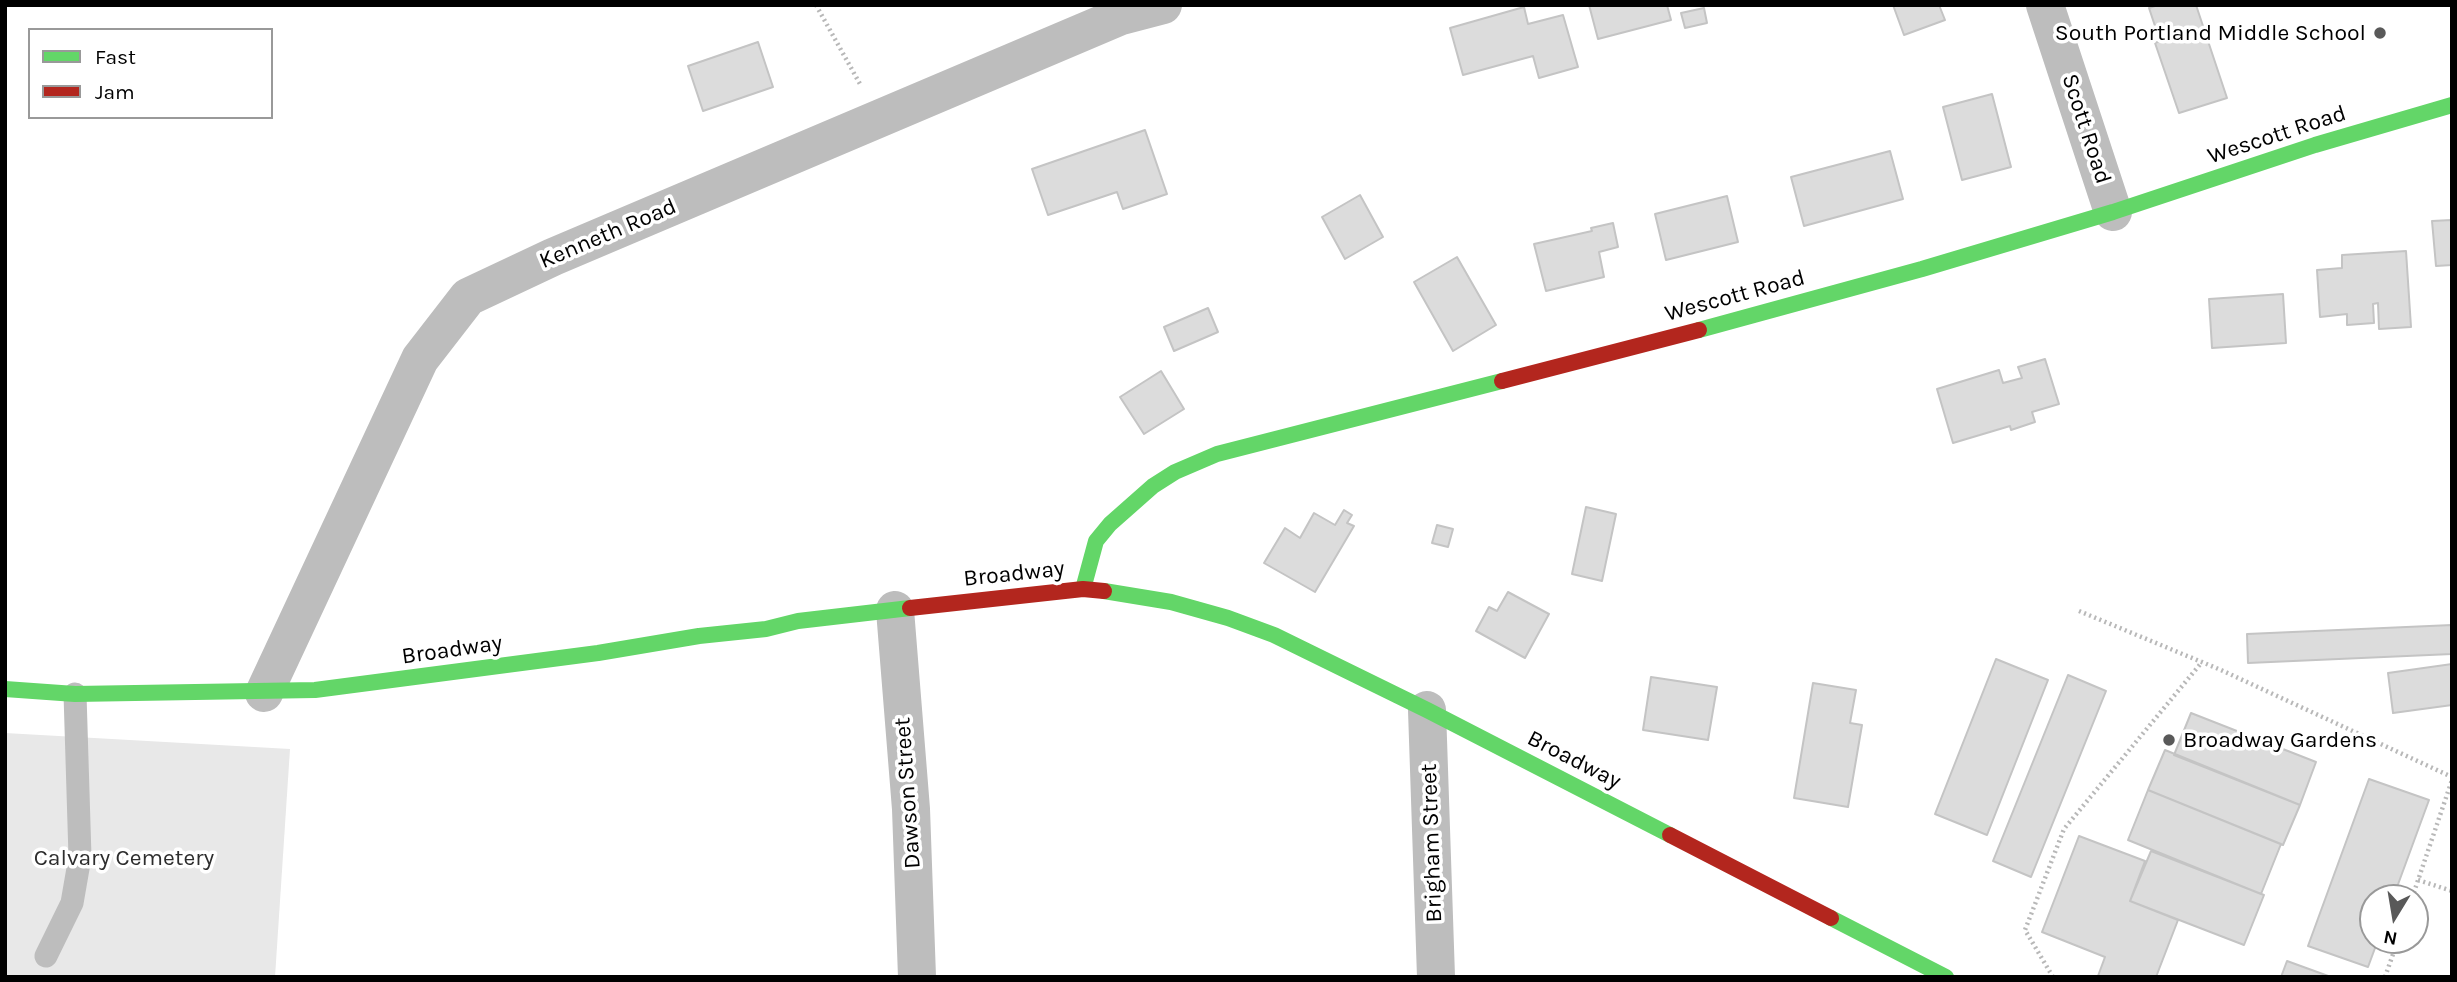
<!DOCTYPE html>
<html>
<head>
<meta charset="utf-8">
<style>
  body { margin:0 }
  #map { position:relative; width:2457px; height:982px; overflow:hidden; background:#fff; font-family:Karla,sans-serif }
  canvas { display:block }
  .frame { position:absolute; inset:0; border:7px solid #000; pointer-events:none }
  .legend { position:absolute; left:28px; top:28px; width:245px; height:91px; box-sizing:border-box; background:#fff; border:2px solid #999; margin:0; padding:9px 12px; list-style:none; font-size:21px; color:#000 }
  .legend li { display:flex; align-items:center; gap:14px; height:35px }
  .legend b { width:35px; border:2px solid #999 }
  .north { position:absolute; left:2359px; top:884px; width:70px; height:70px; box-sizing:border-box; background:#fff; border:2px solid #999; border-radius:50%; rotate:191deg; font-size:19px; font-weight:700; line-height:28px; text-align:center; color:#000 }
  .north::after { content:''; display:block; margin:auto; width:24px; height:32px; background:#595959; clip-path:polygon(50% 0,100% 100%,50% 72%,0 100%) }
</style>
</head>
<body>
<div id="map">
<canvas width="2457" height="982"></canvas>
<div class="frame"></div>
<ul class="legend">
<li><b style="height:9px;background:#63d668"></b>Fast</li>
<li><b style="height:9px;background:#b3261e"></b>Jam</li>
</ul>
<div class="north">N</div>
</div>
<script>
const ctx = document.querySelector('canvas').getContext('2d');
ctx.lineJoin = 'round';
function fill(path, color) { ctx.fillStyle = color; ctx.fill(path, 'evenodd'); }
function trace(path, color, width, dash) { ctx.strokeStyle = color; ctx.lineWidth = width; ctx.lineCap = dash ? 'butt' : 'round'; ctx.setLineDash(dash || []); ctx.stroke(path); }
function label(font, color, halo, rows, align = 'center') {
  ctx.font = font + ' Karla,sans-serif'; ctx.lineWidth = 7; ctx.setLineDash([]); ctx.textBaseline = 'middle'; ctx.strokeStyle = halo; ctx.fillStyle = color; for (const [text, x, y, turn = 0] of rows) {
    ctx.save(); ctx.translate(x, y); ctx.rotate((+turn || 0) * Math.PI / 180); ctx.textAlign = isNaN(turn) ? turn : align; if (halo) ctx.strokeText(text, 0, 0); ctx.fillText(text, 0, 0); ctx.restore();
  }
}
fill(new Path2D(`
  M5 733 290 749 275 977H5Z`), '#e8e8e8');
const building = new Path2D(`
  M1589 5H1667L1671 20 1598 39Z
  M1893 5H1939L1945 20 1904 35Z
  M2158 5H2196L2227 98 2179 113 2155 43 2160 41 2149 8Z
  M1524 7 1528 24 1563 15 1578 67 1539 78 1533 56 1463 75 1450 28Z
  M1704 8 1707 23 1685 28 1681 13Z
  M758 42 773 87 703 111 688 66Z
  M1992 94 2011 167 1962 180 1943 107Z
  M1145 130 1167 194 1123 209 1117 192 1048 215 1032 169Z
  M1890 151 1903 199 1804 226 1791 177Z
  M1360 195 1383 237 1345 259 1322 217Z
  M1727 196 1738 242 1666 260 1655 214Z
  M2452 220V265L2436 266 2432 221Z
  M1613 223 1618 247 1599 252 1604 277 1546 291 1534 244 1592 231 1591 228Z
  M2406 251 2411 327 2379 329 2378 303 2373 304 2374 323 2347 325V314L2320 317 2317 270 2342 268V255Z
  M1457 257 1496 325 1453 351 1414 282Z
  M2283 294 2286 343 2212 348 2209 299Z
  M1208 308 1218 332 1174 351 1164 327Z
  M2045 359 2059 404 2032 412 2035 422 2011 430 2010 426 1953 443 1937 389 1999 370 2003 383 2022 378 2018 367Z
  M1161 371 1184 409 1144 434 1120 397Z
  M1586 507 1616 514 1602 581 1572 574Z
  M1344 510 1352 515 1347 523 1354 526 1315 592 1264 563 1285 528 1300 538 1314 513 1335 525Z
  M1437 525 1453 529 1448 547 1432 543Z
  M1508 592 1549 614 1525 658 1476 631 1489 607 1497 611Z
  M2452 625V654L2248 663 2247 634Z
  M1996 659 2048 680 1987 835 1935 814Z
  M2452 664V705L2393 713 2388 673Z
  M2068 675 2106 691 2031 877 1993 861Z
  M1651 677 1717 687 1708 740 1643 730Z
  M1813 683 1856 690 1850 723 1862 725 1848 807 1794 798Z
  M2191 713 2316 762 2300 805 2174 755Z
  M2165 750 2300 805 2283 845 2148 790Z
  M2369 779 2429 800 2393 898H2373V940H2378L2368 967 2308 946Z
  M2148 790 2281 844 2261 894 2128 840Z
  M2079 836 2145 861 2130 901 2178 920 2156 977 2098 976 2105 957 2042 932Z
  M2151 851 2264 895 2244 945 2130 901Z
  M2287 961 2331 977H2281Z`);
fill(building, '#dcdcdc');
trace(building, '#c4c4c4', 2);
trace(new Path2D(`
  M816 5 860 84
  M2079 611 2221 670 2452 777
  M2418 880 2452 891
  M2412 898 2452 780
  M2053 977 2025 930 2064 829 2202 662
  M2385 977 2398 940`), '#b8b8b8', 4.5, [2, 3.5]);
trace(new Path2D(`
  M46 956 72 903 80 857 75 694`), '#bdbdbd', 23);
trace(new Path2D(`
  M2045 5 2113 212
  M895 610 911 809 917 977
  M264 693 420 359 468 297 553 257 1121 16 1163 5
  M1427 710 1436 977`), '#bdbdbd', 38);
trace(new Path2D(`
  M1699 330 1922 269 2113 212 2315 145 2452 105
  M1083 589 1096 541 1110 524 1153 486 1175 472 1217 454 1502 381
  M1104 591 1171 602 1228 618 1274 635 1427 710 1670 835
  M5 689 75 694 315 690 598 653 699 636 766 629 798 621 910 608
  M1831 918 1946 977`), '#63d668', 16);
trace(new Path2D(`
  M1502 381 1699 330
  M910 608 1083 589 1104 591
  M1670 835 1831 918`), '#b3261e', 16);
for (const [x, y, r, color] of [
  [2380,33,7,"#595959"],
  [2169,740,7,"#595959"]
]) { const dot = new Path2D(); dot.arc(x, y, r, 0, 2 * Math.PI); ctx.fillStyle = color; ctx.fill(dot); trace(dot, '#fff', 2.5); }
label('23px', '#000', '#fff', [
  ["South Portland Middle School",2366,33],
  ["Broadway Gardens",2183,740,"left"]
], 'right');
label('23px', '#000', '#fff', [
  ["Scott Road",2086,129,72],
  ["Wescott Road",2277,135,-18],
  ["Kenneth Road",608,234,-23],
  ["Wescott Road",1735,296,-15],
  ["Broadway",1014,574,-6],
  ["Broadway",452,650,-8],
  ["Broadway",1574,760,27],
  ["Dawson Street",908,793,-94],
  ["Brigham Street",1432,843,-92]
]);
label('23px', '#2d2d2d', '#fff', [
  ["Calvary Cemetery",124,858]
]);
</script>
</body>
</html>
